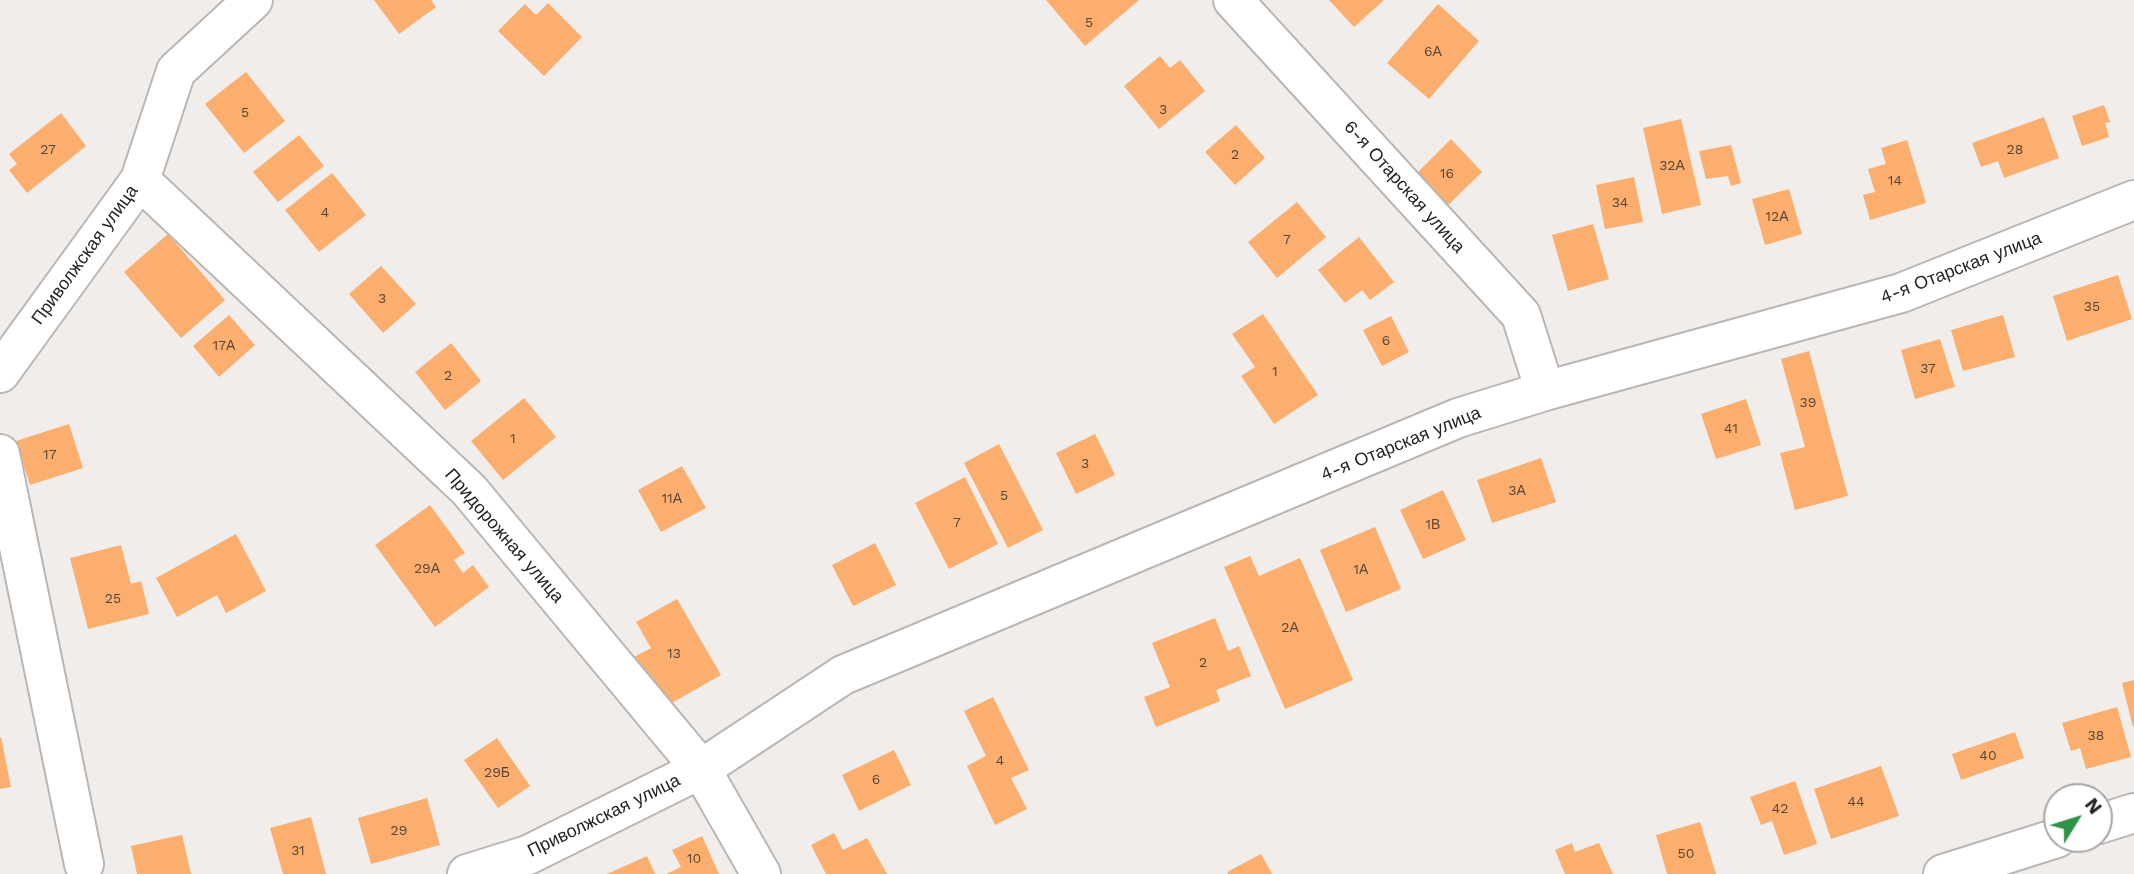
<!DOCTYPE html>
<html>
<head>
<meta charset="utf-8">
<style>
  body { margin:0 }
  #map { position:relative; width:2134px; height:874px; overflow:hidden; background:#f1edeb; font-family:"Work Sans",sans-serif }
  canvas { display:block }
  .north { position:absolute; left:2043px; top:783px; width:70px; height:70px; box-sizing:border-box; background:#fff; border:2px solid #a8a7a7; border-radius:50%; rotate:52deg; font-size:19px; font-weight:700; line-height:28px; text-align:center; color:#252323 }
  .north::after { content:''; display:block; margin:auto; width:24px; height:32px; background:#2e9349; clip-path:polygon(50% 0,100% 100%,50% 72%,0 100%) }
</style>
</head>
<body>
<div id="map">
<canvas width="2134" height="874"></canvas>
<div class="north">N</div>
</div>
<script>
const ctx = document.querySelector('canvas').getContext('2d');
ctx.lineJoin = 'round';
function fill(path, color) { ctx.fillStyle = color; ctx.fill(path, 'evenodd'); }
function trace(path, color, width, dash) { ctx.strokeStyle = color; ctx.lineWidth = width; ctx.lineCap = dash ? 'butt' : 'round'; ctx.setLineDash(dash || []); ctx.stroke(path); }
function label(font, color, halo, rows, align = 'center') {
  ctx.font = font + ' "Work Sans",sans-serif'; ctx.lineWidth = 7; ctx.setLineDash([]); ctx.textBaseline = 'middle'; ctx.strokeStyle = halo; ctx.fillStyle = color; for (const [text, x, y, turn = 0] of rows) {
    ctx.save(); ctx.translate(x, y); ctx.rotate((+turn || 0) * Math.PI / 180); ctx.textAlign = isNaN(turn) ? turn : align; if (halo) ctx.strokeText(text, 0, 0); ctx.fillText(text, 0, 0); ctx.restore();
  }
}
fill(new Path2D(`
  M374 0H431L436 7 399 34Z
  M1046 0H1139L1085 46Z
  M1329 0H1384L1354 27Z
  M548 3 582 37 544 76 498 31 525 4 536 15Z
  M1438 4 1479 41 1429 99 1387 63Z
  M1160 56 1170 68 1180 60 1205 91 1159 129 1124 86Z
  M246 72 285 121 244 153 205 104Z
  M2104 105 2110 122 2105 123 2109 137 2082 146 2072 116Z
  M61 113 86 146 27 193 9 170 17 164 9 154Z
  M2044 117 2059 158 2004 178 1998 161 1981 167 1972 143Z
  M1681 119 1701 205 1662 214 1643 128Z
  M1236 125 1265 158 1235 185 1205 152Z
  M299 135 324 166 278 202 253 172Z
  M1451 139 1482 172 1444 209 1413 177Z
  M1907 140 1926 203 1870 220 1863 195 1875 192 1868 169 1886 164 1881 148Z
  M1731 145 1741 183 1731 186 1728 176 1706 179 1699 151Z
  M332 173 366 215 319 252 285 210Z
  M1634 177 1643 222 1605 229 1596 185Z
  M1789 189 1802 234 1765 245 1752 199Z
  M1297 202 1326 237 1277 278 1248 242Z
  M1593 224 1609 279 1568 291 1552 235Z
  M168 234 225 300 181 338 124 272Z
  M1359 237 1394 282 1370 300 1362 290 1345 303 1318 270Z
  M381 266 416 304 383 333 349 294Z
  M2118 275 2132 319 2067 341 2053 296Z
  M1263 314 1318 395 1274 424 1241 376 1255 367 1232 334Z
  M229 315 255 345 219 377 193 346Z
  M2003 315 2015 357 1963 371 1951 330Z
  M1391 316 1409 352 1382 366 1363 330Z
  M1940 339 1955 387 1915 399 1901 350Z
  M451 343 481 381 445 410 415 372Z
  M1809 351 1848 496 1795 510 1780 453 1805 447 1781 359Z
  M524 398 556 437 503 480 471 441Z
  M1746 399 1761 445 1716 459 1701 414Z
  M69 424 83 468 30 485 16 441Z
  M1095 434 1115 475 1076 494 1056 453Z
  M999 444 1043 530 1008 548 964 463Z
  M1541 458 1556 502 1492 523 1477 480Z
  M682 466 706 508 661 532 638 490Z
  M965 477 998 544 949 569 915 503Z
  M1443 490 1466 540 1423 559 1400 510Z
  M430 505 465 553 454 560 463 573 473 565 489 587 435 627 375 545Z
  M1375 527 1401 589 1346 612 1320 550Z
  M236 534 266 591 226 613 217 595 177 617 156 578Z
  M875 543 896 585 853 606 832 565Z
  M121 545 131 584 141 581 149 614 88 629 70 558Z
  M1250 556 1259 576 1300 558 1353 680 1285 709 1224 567Z
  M677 599 721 675 656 712 627 661 651 648 636 622Z
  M1215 618 1228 651 1239 646 1251 676 1216 690 1220 701 1156 727 1144 697 1170 687 1152 643Z
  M2134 680V726L2133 727 2122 683Z
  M993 697 1029 770 1011 778 1027 809 995 825 967 766 986 756 964 711Z
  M2117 707 2131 757 2086 769 2080 748 2071 751 2062 723Z
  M2015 732 2024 758 1961 780 1952 754Z
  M1 737 11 787 0 789V738Z
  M497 738 530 786 498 808 464 760Z
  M894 750 911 785 859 811 842 775Z
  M1881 766 1899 816 1831 839 1814 789Z
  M1795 781 1817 844 1784 855 1772 821 1761 825 1750 797Z
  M427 798 440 845 371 864 358 818Z
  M311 817 326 874H283L270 828Z
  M1700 822 1716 874H1667L1656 835Z
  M834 833 843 850 867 838 887 874H826L811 845Z
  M182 835 191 874H137L131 846Z
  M702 836 719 874H666L681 867 672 850Z
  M1572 843 1575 852 1599 843 1613 874H1565L1555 850Z
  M1261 854 1272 874H1228L1227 872Z
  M647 856 655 874H607Z`), '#fbae6e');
const minor = new Path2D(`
  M1233 0 1521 315 1545 391
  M140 180 469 490 701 769 761 874
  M0 373 140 180 176 71 253 0
  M0 454 84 864
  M2099 824 2134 813
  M467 874 528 855 701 769 843 675 1458 418 1545 391 1901 293 2134 200
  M1943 874 2057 838`);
trace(minor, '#bab6b4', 42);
trace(minor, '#fff', 38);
label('14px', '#5a4636', null, [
  ["5",1089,23],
  ["6А",1433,52],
  ["3",1163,110],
  ["5",245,113],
  ["27",48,150],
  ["28",2015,150],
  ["2",1235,155],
  ["32А",1672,166],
  ["16",1447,174],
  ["14",1895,181],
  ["34",1620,203],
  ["4",325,213],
  ["12А",1777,217],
  ["7",1287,240],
  ["3",382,299],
  ["35",2092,307],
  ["6",1386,341],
  ["17А",224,346],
  ["37",1928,369],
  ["1",1275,372],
  ["2",448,376],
  ["39",1808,403],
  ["41",1731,429],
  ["1",513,439],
  ["17",50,455],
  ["3",1085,464],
  ["3А",1517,491],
  ["5",1004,496],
  ["11А",672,499],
  ["7",957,523],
  ["1В",1433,525],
  ["29А",427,569],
  ["1А",1361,570],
  ["25",113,599],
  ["2А",1290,628],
  ["13",674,654],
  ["2",1203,663],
  ["38",2096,736],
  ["40",1988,756],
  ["4",1000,761],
  ["29Б",497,773],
  ["6",876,780],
  ["44",1856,802],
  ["42",1780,809],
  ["29",399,831],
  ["31",298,851],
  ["50",1686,854],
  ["10",694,859]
]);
label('18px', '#252323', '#fff', [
  ["6-я Отарская улица",1404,187,48],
  ["Приволжская улица",85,255,-54],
  ["4-я Отарская улица",1961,268,-21],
  ["4-я Отарская улица",1401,444,-22],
  ["Придорожная улица",504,536,49],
  ["Приволжская улица",604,816,-26]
]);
</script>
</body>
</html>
